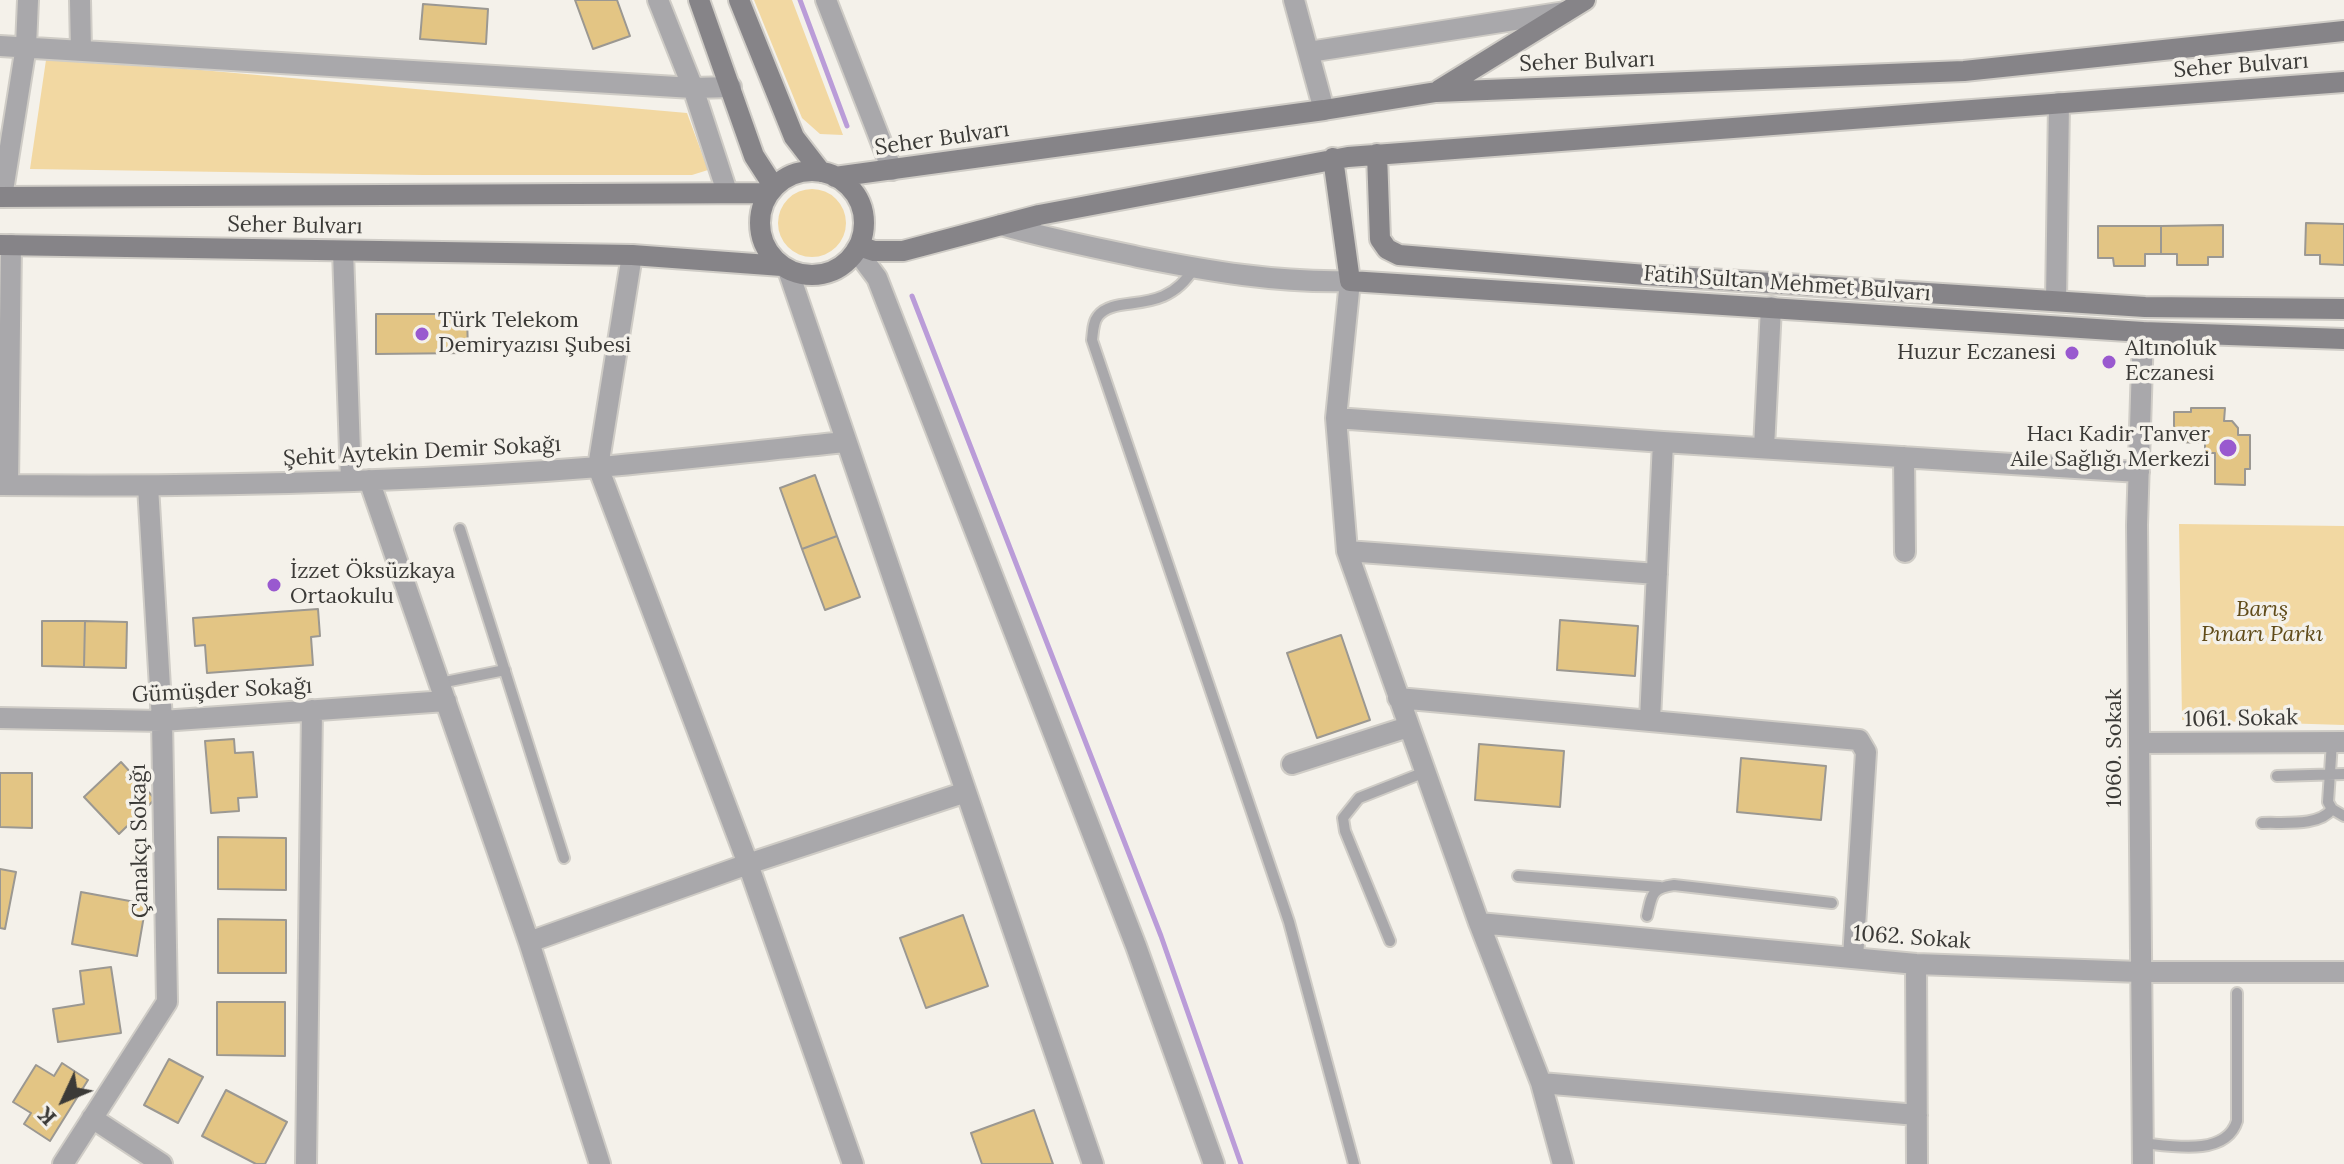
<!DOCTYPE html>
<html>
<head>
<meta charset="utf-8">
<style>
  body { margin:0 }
  #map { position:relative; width:2344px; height:1164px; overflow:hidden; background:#f4f1ea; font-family:Lora,serif }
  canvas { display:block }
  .north { position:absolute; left:24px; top:1060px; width:80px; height:80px; -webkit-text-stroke:6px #f4f1ea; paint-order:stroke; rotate:226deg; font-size:22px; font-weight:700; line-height:32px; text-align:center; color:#3b3a37 }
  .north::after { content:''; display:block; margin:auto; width:28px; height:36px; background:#3b3a37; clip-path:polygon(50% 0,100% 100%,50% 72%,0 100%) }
</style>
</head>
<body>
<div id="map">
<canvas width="2344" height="1164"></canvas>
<div class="north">K</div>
</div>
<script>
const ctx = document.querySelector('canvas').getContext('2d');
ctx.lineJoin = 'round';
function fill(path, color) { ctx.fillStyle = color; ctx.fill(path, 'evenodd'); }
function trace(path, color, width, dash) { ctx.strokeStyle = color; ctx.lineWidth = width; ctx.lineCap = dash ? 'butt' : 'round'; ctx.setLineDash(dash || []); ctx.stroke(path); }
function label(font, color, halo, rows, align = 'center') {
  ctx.font = font + ' Lora,serif'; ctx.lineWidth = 7; ctx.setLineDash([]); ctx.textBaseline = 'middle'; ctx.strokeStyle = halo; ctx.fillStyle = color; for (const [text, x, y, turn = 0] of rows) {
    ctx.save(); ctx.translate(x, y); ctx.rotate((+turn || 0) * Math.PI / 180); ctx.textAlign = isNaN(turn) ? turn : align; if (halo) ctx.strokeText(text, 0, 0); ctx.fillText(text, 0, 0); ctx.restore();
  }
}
fill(new Path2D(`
  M754 0H792L843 135 820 134 802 118Z
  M46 60 201 70 687 113 708 170 692 175H423L30 169Z
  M778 223a34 34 0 1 1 68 0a34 34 0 1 1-68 0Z
  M2179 524 2344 526V725L2182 720Z`), '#f2d8a2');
trace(new Path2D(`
  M800 0 847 126
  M912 296 1161 936 1241 1164`), '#ba9cd8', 5);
const building = new Path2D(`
  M575 0H617L630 36 593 49Z
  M423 4 488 9 486 44 420 39Z
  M2306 223 2344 224V265L2320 264V255H2305Z
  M2223 225V257H2208V265H2177V254H2161V226Z
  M2098 226H2161V254H2145V266H2114L2113 258H2098Z
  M376 314H467L468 353 376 354Z
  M2191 408H2225L2224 421H2232L2238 428V435H2250V469H2245V485L2215 484V453H2205V443L2174 442V412H2191Z
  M815 475 837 536 802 549 780 488Z
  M837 536 860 597 825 610 802 549Z
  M318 609 320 636 311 637 313 665 207 673 205 645 195 646 193 618Z
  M1560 620 1638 626 1635 676 1557 670Z
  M42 621H85L84 667 42 666Z
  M85 621 127 622 126 668 84 667Z
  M1341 635 1370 720 1317 738 1287 653Z
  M234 739 235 753 253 752 257 797 238 798 239 811 211 813 205 741Z
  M1479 744 1564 751 1560 807 1475 800Z
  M1741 758 1826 766 1821 820 1737 812Z
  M121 762 155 799 119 834 84 797Z
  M0 773H32V828L0 827Z
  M218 837 286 838V890L218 889Z
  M0 869 16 872 5 929 0 928Z
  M81 892 146 904 137 956 72 944Z
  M963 915 988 986 926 1008 900 938Z
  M218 919 286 920V973H218Z
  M111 967 121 1033 58 1042 53 1009 84 1004 80 971Z
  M217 1002H285V1056L217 1055Z
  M169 1059 203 1077 178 1123 144 1105Z
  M62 1063 88 1080 50 1141 24 1124 31 1113 13 1102 36 1065 54 1076Z
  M226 1090 287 1122 265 1164H256L202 1136Z
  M1034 1110 1053 1164H982L971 1133Z`);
fill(building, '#e3c584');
trace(building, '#9b9892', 2);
const lane = new Path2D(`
  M1194 268C1164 318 1116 293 1098 316 1093 322 1093 332 1092 340L1289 922 1354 1164
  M460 529 564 858
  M440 683 505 670
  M2332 742 2328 802 2332 809 2344 816
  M2277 776 2344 774
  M2262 823C2283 822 2319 827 2332 809
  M1518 876 1660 887
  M1647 916C1652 895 1651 888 1674 885L1832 903
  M1390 941 1345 831 1343 818 1359 798 1425 772
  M2143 1143C2171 1146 2226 1157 2237 1121V993`);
const street = new Path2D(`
  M80 0 81 50
  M658 0 693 88 727 192
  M826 0 892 170
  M1294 0 1324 110
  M0 46 693 88 731 87
  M1309 52 1565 12
  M2 197 26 46 28 0
  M1001 225C1046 238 1092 247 1138 257 1208 271 1278 283 1350 281L1336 418 1347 551 1479 923 1541 1083 1563 1164
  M856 250 877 278 1136 946 1214 1164
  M343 251 351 481
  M632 255 598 467 748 864 853 1164
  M788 270 1093 1164
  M2056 301 2059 103
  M1336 418 1663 442 2139 472
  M1764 448 1771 307
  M1904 457 1905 552
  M369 480 529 942 600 1164
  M0 485C200 487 400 483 599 467 681 460 764 450 846 442
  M8 485 11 245
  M1347 551 1657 574
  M1398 698 1859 740 1866 752 1853 958
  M0 718 162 721 446 701
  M1650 720 1663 442
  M2139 743 2344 742
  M1292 764 1408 727
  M1479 923 1916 964 2140 972H2344
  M529 942 748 864 966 792
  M1916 964 1917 1164
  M1541 1083 1917 1115
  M92 1118 162 1164
  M63 1164 167 1002 162 721 148 486
  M306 1164 312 710
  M2143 1164 2137 525 2143 332`);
const secondary = new Path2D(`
  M699 0 754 156 774 187
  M739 0 794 137 821 172
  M1439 90 1585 0
  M1377 154 1380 239 1387 249 1399 255 1646 275 2145 307 2344 309
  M1333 158 1350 281 2143 332 2344 339
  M760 223a52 52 0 1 1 104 0a52 52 0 1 1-104 0Z
  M835 177 1324 110 1436 92 1964 71 2344 31
  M0 197 769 193
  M0 245 632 255 782 266
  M859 246 874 251H903L1039 215 1348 157 2344 82`);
trace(lane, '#cfccc6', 14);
trace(street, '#cfccc6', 24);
trace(secondary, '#cfccc6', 24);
trace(lane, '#a9a8ab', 10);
trace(street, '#a9a8ab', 20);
trace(secondary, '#868488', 20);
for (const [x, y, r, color] of [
  [422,334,8,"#9959cf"],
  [2072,353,8,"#9959cf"],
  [2109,362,8,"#9959cf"],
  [2228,448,10,"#9959cf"],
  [274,585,8,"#9959cf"]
]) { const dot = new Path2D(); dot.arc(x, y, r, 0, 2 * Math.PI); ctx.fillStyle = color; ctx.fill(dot); trace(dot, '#f4f1ea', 3); }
label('22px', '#3b3a37', '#f4f1ea', [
  ["Seher Bulvarı",1587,62,-2],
  ["Seher Bulvarı",2241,66,-4],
  ["Seher Bulvarı",942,139,-8],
  ["Seher Bulvarı",295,226,1],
  ["Fatih Sultan Mehmet Bulvarı",1787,284,4],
  ["Şehit Aytekin Demir Sokağı",422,452,-3],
  ["Gümüşder Sokağı",222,691,-3],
  ["1061. Sokak",2241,719,-1],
  ["1060. Sokak",2115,748,-90],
  ["Çanakçı Sokağı",140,841,-91],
  ["1062. Sokak",1912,938,4]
]);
label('22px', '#3b3a37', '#f4f1ea', [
  ["Türk Telekom",438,321],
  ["Demiryazısı Şubesi",438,346],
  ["Altınoluk",2125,349],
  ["Eczanesi",2125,374],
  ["Huzur Eczanesi",2056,353,"right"],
  ["Hacı Kadir Tanver",2210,435,"right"],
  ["Aile Sağlığı Merkezi",2210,460,"right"],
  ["İzzet Öksüzkaya",290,572],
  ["Ortaokulu",290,597]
], 'left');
label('italic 22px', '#604b19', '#f4f1ea', [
  ["Barış",2262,610],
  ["Pınarı Parkı",2262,635]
]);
</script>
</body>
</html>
